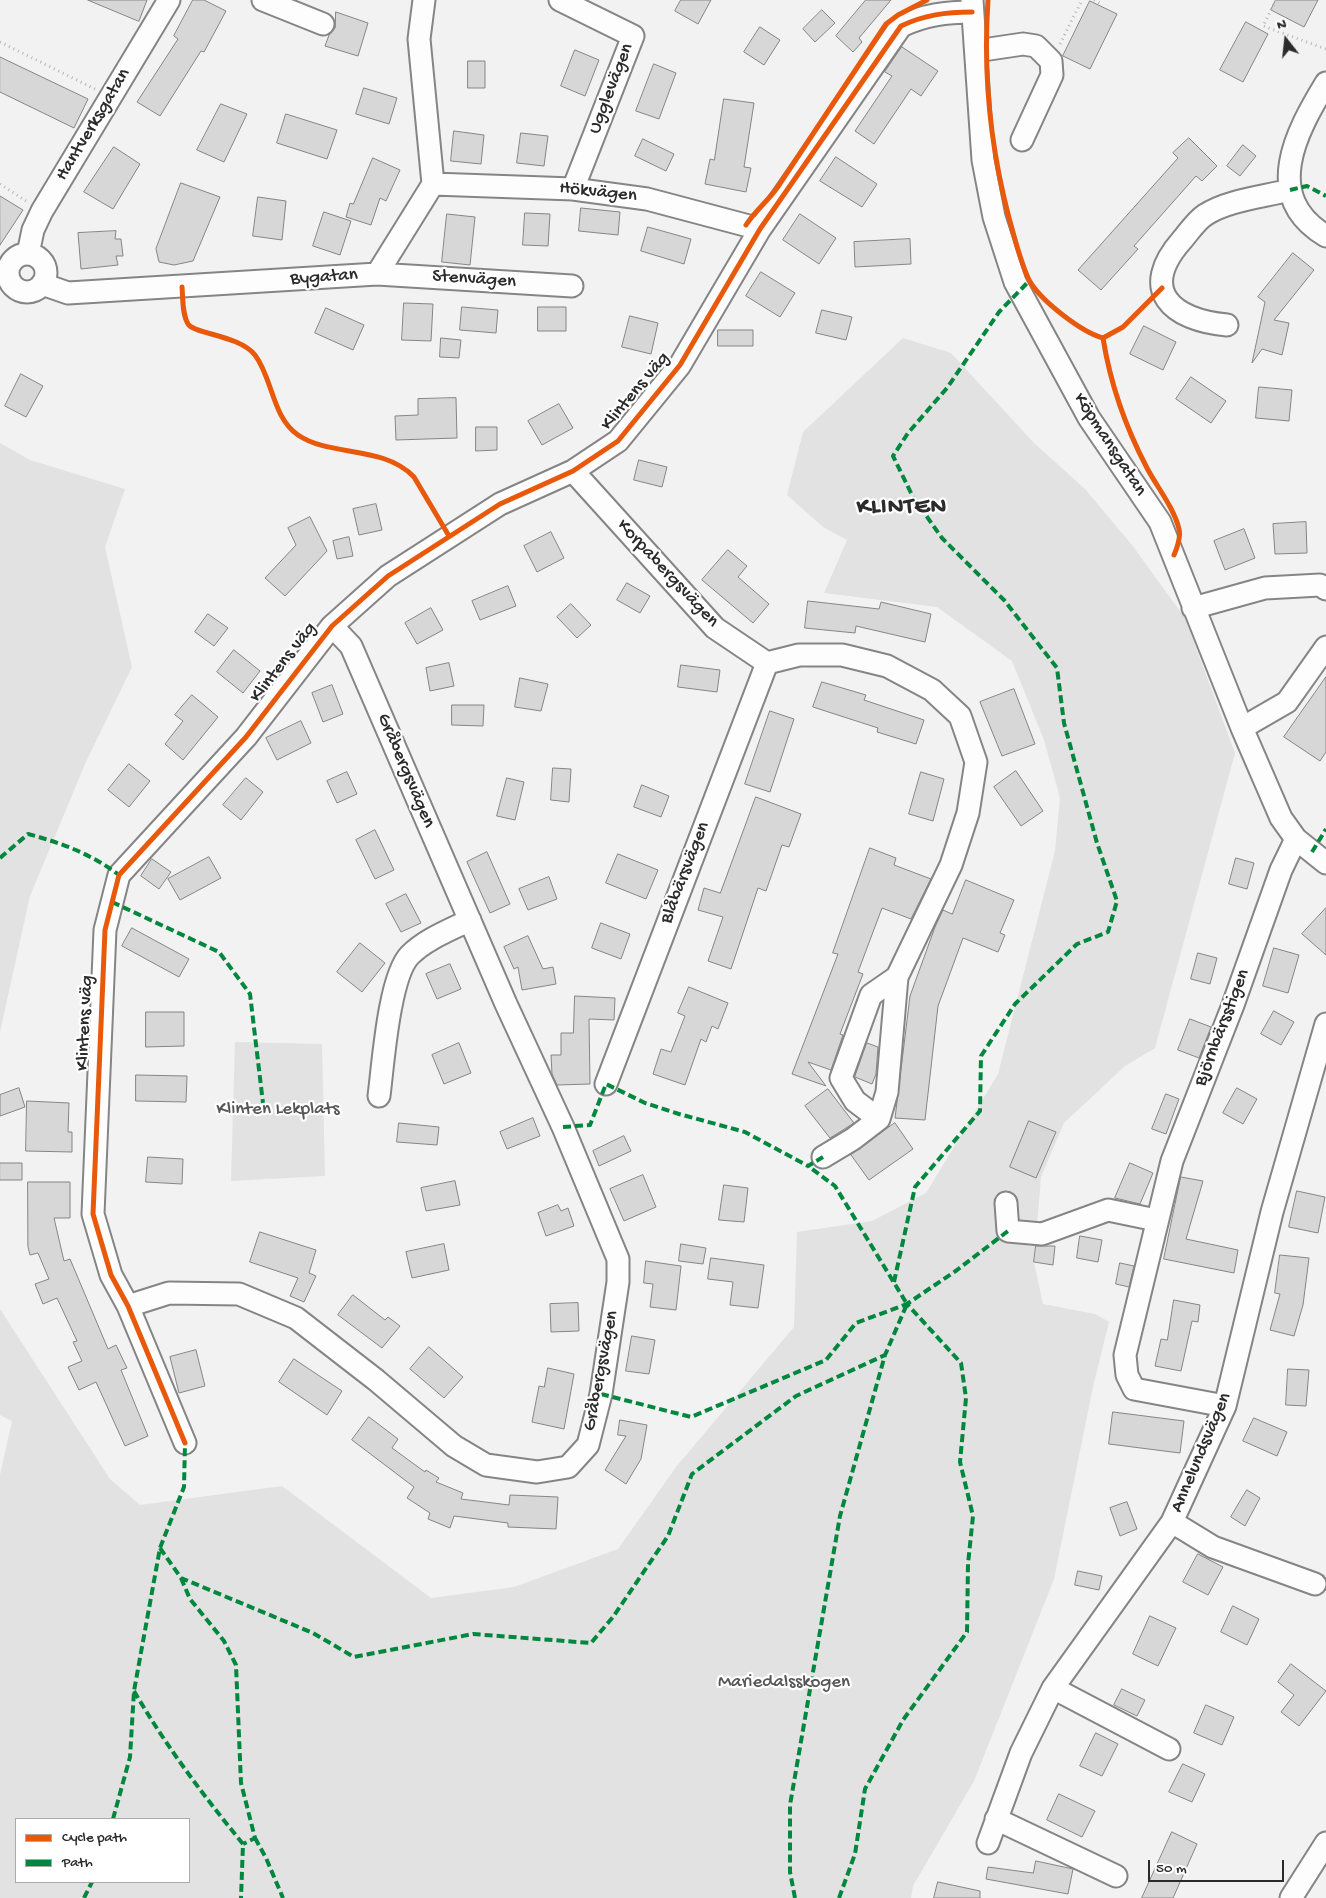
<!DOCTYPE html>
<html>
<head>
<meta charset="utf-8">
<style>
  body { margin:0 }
  #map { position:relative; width:1326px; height:1898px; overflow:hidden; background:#f2f2f2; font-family:"Gochi Hand",sans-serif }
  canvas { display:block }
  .legend { position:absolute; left:15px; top:1818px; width:175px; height:65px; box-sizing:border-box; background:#fff; border:1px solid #aaa; margin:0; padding:6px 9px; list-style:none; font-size:15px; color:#2b2b2b }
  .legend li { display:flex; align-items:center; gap:10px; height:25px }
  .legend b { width:25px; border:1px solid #aaa }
  .north { position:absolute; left:1261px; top:15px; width:50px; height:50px; -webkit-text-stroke:4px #fff; paint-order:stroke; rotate:344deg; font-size:14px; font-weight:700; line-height:20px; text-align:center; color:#2b2b2b }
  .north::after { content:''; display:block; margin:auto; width:18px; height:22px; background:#2b2b2b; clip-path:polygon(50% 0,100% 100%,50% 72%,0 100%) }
  .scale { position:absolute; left:1148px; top:1860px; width:136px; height:22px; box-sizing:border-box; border:2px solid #2b2b2b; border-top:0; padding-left:6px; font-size:15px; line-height:18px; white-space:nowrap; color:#2b2b2b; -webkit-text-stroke:4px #fff; paint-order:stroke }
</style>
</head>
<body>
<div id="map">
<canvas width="1326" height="1898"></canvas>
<ul class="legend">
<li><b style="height:6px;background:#e8590c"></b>Cycle path</li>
<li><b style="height:6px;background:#00873e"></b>Path</li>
</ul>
<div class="north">N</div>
<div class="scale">50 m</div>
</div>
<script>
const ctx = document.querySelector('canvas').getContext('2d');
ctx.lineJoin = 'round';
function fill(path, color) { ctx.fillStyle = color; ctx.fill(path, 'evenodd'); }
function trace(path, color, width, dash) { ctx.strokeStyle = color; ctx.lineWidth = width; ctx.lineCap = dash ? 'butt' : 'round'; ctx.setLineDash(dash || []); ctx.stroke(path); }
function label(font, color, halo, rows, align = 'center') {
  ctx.font = font + ' "Gochi Hand",sans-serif'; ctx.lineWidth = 4.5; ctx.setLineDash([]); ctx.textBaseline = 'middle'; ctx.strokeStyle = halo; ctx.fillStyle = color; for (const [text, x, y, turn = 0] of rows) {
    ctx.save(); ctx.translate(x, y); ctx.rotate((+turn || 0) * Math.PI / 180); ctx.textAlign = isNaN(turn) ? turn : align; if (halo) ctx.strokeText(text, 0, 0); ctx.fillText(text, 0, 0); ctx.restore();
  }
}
fill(new Path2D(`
  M903 338 951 353 1034 443 1085 489 1132 545 1185 618 1235 753 1155 1048 1125 1066 1064 1123 1041 1177 1034 1262 1043 1304 1095 1314 1109 1322 1093 1387 1054 1579 974 1781 913 1886 911 1898H0V1475L12 1421 0 1415V1309L110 1479 140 1505 282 1486 431 1598 514 1587 618 1549 676 1467 794 1327 797 1232 872 1221 926 1193 998 1074 1055 851 1060 798 1044 740 1012 661 937 607 824 593 847 540 823 527 787 495 803 432ZM16 1819H189V1882H16Z
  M0 443 30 460 125 489 105 547 132 667 85 764 30 896 0 1032Z
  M235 1042 322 1044 325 1176 231 1181Z`), '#e2e2e2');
const building = new Path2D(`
  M88 0H147L139 21Z
  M193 0H204L226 11 204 52 201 51 160 116 137 102 178 39 174 36Z
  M681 0H711L698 24 675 11Z
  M866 0H891L859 38 862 42 853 52 836 36Z
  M1276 0H1318L1304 27 1271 10Z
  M1090 1 1117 14 1090 69 1063 56Z
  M822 10 835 23 815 42 803 29Z
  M336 12 368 23 358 56 325 46 329 35 335 28Z
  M1246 22 1268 34 1243 82 1220 70Z
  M760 27 780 40 764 65 744 52Z
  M902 47 938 71 921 96 911 89 874 144 855 131 892 76 885 72Z
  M575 50 599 60 585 96 561 86Z
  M0 57 88 99 74 128 0 92Z
  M468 61H485V88H468Z
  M654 64 676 73 659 119 636 111Z
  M364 88 397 98 389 124 356 114Z
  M724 99 754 103 744 167 751 168 746 192 705 184 710 159 714 160Z
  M221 104 247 114 224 162 197 150Z
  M286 114 337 130 327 159 277 143Z
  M454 131 484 135 481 164 451 161Z
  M521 133 548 136 544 166 517 163Z
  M1189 138 1217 166 1202 181 1196 176 1134 246 1138 249 1101 290 1078 270 1178 158 1173 153Z
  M643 139 674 154 666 171 635 156Z
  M1243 145 1256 156 1240 176 1227 166Z
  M114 147 140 164 113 209 84 192Z
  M836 157 877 184 862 207 820 181Z
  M373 158 400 170 386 201 380 198 371 225 346 217 350 203 353 204Z
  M181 183 220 197 193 261 174 265 159 262 156 249Z
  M0 196 23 210 0 245Z
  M258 197 286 201 282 240 253 236Z
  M581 208 620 212 618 235 579 231Z
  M324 212 351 221 340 255 313 246Z
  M525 213 550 214 548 246 523 245Z
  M447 214 475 217 470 265 442 262Z
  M800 214 836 238 819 264 783 240Z
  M648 227 691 239 684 264 641 251Z
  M116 231 115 239H121L123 256H116L118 265 81 269 78 233Z
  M910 239 911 264 855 267 854 242Z
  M1293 253 1314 270 1274 320 1289 323 1282 355 1262 349 1252 363 1265 302 1258 297Z
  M761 272 795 293 780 317 746 296Z
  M404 303 433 304 431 341 402 340Z
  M462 307 498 310 496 333 460 330Z
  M538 307H566V331H538Z
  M326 308 364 325 353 350 315 333Z
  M822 310 852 317 846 340 816 333Z
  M630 316 658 323 651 354 622 347Z
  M1144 326 1176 342 1163 370 1130 354Z
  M718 330H753V346H718Z
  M441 338 461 340 459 358 440 357Z
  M21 374 43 386 26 417 5 406Z
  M1191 377 1226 401 1211 423 1176 399Z
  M1259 387 1292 390 1289 421 1256 418Z
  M456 398 457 438 396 440 395 416 418 415V399Z
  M559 404 573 428 542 445 528 421Z
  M476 427H497V450L476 451Z
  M639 460 667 467 662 487 634 480Z
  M376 504 382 530 359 535 353 509Z
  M310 517 327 551 285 596 265 578 296 545 288 528Z
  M1306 522 1307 553 1275 554 1273 524Z
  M1244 529 1255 558 1225 570 1214 541Z
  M551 532 564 558 537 572 524 546Z
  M349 537 353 556 337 559 333 541Z
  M728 550 747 566 738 577 769 604 753 623 702 580Z
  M627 583 650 596 640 613 617 600Z
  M508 586 516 606 480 620 472 601Z
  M808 601 879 609 881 602 931 614 925 642 856 626 855 633 805 628Z
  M571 604 591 625 577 638 557 617Z
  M431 608 443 630 417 644 405 623Z
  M208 614 228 628 214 646 195 632Z
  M234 650 260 671 243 693 217 672Z
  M449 663 454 686 430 691 426 668Z
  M681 665 720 670 717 692 678 687Z
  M1326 677V752L1320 761 1284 737Z
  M520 678 548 684 541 711 515 707Z
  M822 682 866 695 864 700 924 720 916 744 877 732 878 728 813 707Z
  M332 685 343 714 323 722 312 693Z
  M1014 689 1035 744 1002 756 980 702Z
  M192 695 218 717 183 760 165 744 183 721 175 715Z
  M452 705H484L483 726 452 725Z
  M770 711 794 719 770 792 745 784Z
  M301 721 311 743 277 760 266 738Z
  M129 764 150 781 129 807 108 790Z
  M553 768 571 769 569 802 551 800Z
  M1016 771 1043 811 1021 826 994 787Z
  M347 772 357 794 337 803 327 781Z
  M921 772 944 779 933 821 909 814Z
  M246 778 263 792 241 820 223 805Z
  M507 778 524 782 515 820 497 816Z
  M642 785 669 796 661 817 634 807Z
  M756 797 801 814 789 847 782 845 766 891 758 888 731 969 708 961 723 917 698 910 704 888 720 893Z
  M375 830 394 870 375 879 356 840Z
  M870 848 896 858 894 865 931 879 911 919 882 908 858 972 863 974 840 1034 843 1035 831 1070 808 1062 826 1086 792 1074 838 954 833 953Z
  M487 852 510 904 490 913 467 862Z
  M618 854 658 870 646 899 606 883Z
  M209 857 221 878 180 900 168 879Z
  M1236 858 1254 863 1247 889 1229 884Z
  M152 859 171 872 159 889 141 876Z
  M549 877 557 899 528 910 519 889Z
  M966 880 1014 900 1000 933 1005 935 998 952 963 938 938 1006 925 1120 895 1118 910 996 935 927 943 910 952 914Z
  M406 894 421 923 401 932 386 904Z
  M1326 908V955L1302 934Z
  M601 923 630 934 621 959 592 948Z
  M132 928 189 959 179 977 122 946Z
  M528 936 543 969 553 967 556 984 522 990 518 967 514 969 504 947Z
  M360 943 385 963 362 992 337 972Z
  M1274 948 1299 955 1288 993 1263 986Z
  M1198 953 1217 958 1210 984 1191 979Z
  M450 964 461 989 437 999 426 974Z
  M689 987 728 1003 718 1029 712 1026 706 1042 701 1039 685 1085 653 1074 661 1049 671 1052 685 1016 678 1013Z
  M575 996 615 998 614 1020 589 1019 590 1084 557 1085 552 1074 551 1055H561V1033H573Z
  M1274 1011 1294 1022 1281 1045 1261 1034Z
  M146 1012H184V1046L146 1047Z
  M1190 1019 1211 1027 1199 1058 1178 1050Z
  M459 1043 471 1073 444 1084 432 1055Z
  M867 1043 878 1047 876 1074 872 1084 855 1077Z
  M136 1075 187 1076 186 1102 136 1101Z
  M19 1088 25 1107 0 1116V1095Z
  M1237 1088 1257 1099 1243 1124 1223 1113Z
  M828 1089 854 1123 830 1138 805 1106Z
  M1166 1094 1179 1099 1166 1134 1152 1129Z
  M27 1101 69 1103 68 1132H72V1152L26 1151Z
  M533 1118 540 1136 507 1149 500 1132Z
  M1029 1121 1056 1132 1036 1178 1010 1167Z
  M399 1123 439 1127 437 1145 397 1142Z
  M895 1123 913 1149 869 1180 851 1155Z
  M624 1136 631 1151 599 1166 593 1151Z
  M148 1157 183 1159 182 1184 146 1182Z
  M0 1163H22V1180H0Z
  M1130 1163 1153 1173 1140 1204 1115 1198Z
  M643 1175 656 1207 624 1221 610 1189Z
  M1181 1177 1203 1181 1186 1239 1238 1250 1234 1273 1164 1259Z
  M455 1181 460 1205 426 1211 421 1188Z
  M28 1182H70V1218H54L64 1261 70 1259 108 1349 116 1345 127 1368 121 1370 148 1436 125 1446 96 1382 79 1390 68 1367 82 1361 73 1342 77 1341 57 1298 43 1304 35 1284 49 1279 38 1253 30 1255 28 1247Z
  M724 1185 748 1188 744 1222 719 1220Z
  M1297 1191 1325 1197 1318 1233 1289 1227Z
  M558 1205 561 1211 568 1208 574 1226 546 1236 538 1213Z
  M260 1232 316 1250 309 1273 316 1276 304 1302 290 1296 298 1278 250 1262Z
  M1080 1236 1102 1240 1098 1262 1077 1258Z
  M444 1244 449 1270 412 1278 406 1252Z
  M681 1244 706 1248 703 1264 679 1261Z
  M1036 1246H1055L1053 1265 1034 1262Z
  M1280 1255 1309 1258 1303 1305 1294 1336 1270 1330 1280 1294 1275 1293Z
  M711 1258 764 1265 758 1308 730 1305 733 1282 708 1279Z
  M646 1261 681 1266 676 1310 650 1307 653 1284 644 1283Z
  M1120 1263 1134 1266 1129 1287 1116 1284Z
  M353 1295 385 1320 388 1317 400 1326 382 1348 338 1315Z
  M1174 1300 1200 1305 1198 1322 1192 1321 1181 1371 1155 1366 1161 1339 1167 1340Z
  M578 1303 579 1331 551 1332 550 1304Z
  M632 1336 655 1340 649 1374 626 1371Z
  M429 1347 463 1377 444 1398 410 1369Z
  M196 1350 205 1386 179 1393 170 1357Z
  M294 1359 342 1391 327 1415 279 1382Z
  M548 1368 574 1374 564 1429 532 1422 539 1386 544 1387Z
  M1288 1369 1309 1370 1306 1406 1286 1405Z
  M1113 1412 1184 1421 1180 1453 1109 1444Z
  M369 1417 398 1439 392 1448 425 1472 426 1470 439 1478 436 1482 463 1493 461 1499 509 1505 510 1495 558 1497 556 1529 508 1527V1523L454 1516 450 1528 428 1519 430 1513 407 1498 414 1487 352 1440Z
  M1254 1418 1287 1432 1277 1456 1243 1441Z
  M620 1420 647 1425 641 1459 626 1484 605 1470 626 1436 618 1435Z
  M1247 1490 1260 1498 1245 1526 1231 1517Z
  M1127 1502 1137 1529 1120 1536 1110 1508Z
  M1198 1554 1223 1567 1208 1595 1183 1582Z
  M1078 1571 1102 1576 1099 1590 1075 1585Z
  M1233 1606 1259 1619 1247 1645 1221 1632Z
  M1150 1616 1176 1628 1158 1666 1133 1654Z
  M1291 1664 1326 1691 1299 1726 1281 1712 1294 1695 1278 1682Z
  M1122 1689 1145 1700 1137 1716 1114 1705Z
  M1206 1705 1234 1717 1222 1745 1194 1733Z
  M1096 1733 1118 1744 1102 1776 1080 1766Z
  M1183 1764 1205 1774 1192 1802 1169 1792Z
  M1059 1794 1095 1811 1082 1837 1047 1820Z
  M1172 1832 1197 1844 1173 1898H1142Z
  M1036 1861 1073 1869 1068 1894 986 1879 988 1867 1033 1873Z
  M938 1882 980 1891V1898H934Z`);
fill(building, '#d7d7d7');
trace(building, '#858585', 1);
const minor = new Path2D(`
  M263 0 323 24
  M560 0 633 36 573 189
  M972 0 983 160 994 217 1015 282 1089 418 1160 522 1242 728 1281 818 1296 839 1326 863
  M976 51 1023 44 1036 46 1051 61 1052 75 1022 140
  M1326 83C1296 132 1261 197 1326 236
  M433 184 573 189 647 199 760 229
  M28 254 33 230 42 211 169 0
  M8 273a19 19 0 1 1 38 0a19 19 0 1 1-38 0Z
  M377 274 572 286
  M42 284 68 293 377 274 433 184 419 39 424 0
  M1227 325C1171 320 1138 290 1182 240 1189 232 1196 221 1205 215 1228 200 1263 197 1290 190
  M573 471 715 628 767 663 799 655H842L887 666 932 690 960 716 976 762 968 813 951 865 897 977 887 1092 879 1119 853 1139 823 1157
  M1193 608 1265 588 1320 585 1326 589
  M1242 728 1287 702 1326 647
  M606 1084 767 663
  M379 1096C383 1065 389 976 410 955 426 939 450 930 470 920
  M879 1119 855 1101 841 1078 871 995 897 977
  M1006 1203 1008 1231 1042 1234 1108 1210 1156 1220
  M128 1306 169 1293 239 1294 296 1318 376 1380 454 1446 486 1465 537 1472 568 1467 588 1445 601 1394 618 1282V1259L563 1127 506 1004 351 646 332 626
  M1225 1406 1134 1389 1127 1375 1125 1355 1172 1161 1233 1005 1281 870 1296 839
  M185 1443 128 1306 111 1275 93 1214 105 930 119 875 246 737 332 626 388 576 500 504 573 471 618 441 680 365 760 229 901 26C924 15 946 12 972 12
  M1172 1522 1213 1547 1315 1584
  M1053 1688 1169 1749
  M996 1819 1116 1876
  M988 1843 1021 1753 1053 1688 1172 1522 1225 1406 1272 1212 1326 1024
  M1291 1898 1326 1843`);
trace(minor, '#858585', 25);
trace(new Path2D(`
  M1094 0 1100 3 1101 0
  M1276 0 1263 26 1326 49
  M0 42 95 89
  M1060 44 1082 0
  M0 184 26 201`), '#b5b5b5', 3, [1, 4]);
trace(minor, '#fdfdfd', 21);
trace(new Path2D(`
  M1290 190 1307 186 1326 196
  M1312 852 1326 829
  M0 858 28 834C62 843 91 854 119 875
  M112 902 219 952 250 994 263 1103
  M563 1127 590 1125 606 1084 645 1103 679 1114 745 1132 808 1166 823 1157
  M894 1282 915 1187 980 1111 981 1056 1015 1004 1077 944 1108 932 1117 901 1097 843 1064 723 1057 668 1004 600 942 538 913 497 893 456 908 433 947 388 999 312 1030 280
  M601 1394 691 1417 826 1360 856 1323 907 1304
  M160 1548 181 1578 313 1633 354 1657 473 1634 591 1643 613 1617 668 1536 692 1474 796 1396 885 1355
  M181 1578 190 1599 224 1641 236 1665 241 1783 255 1838 243 1844
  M134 1691C166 1746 203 1795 243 1844L241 1898
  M113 1819 130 1757 134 1691 160 1548 184 1487 185 1443
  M255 1838 266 1858 283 1898
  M84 1898 92 1882
  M795 1898 790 1872V1805L840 1516 885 1355 907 1304 835 1186 808 1166
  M839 1898 855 1854 865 1789 903 1720 967 1632 968 1564 973 1516 960 1462 966 1398 961 1363 907 1304 957 1270 1008 1231`), '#00873e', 4, [8, 4]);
trace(new Path2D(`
  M988 0C983 74 990 146 1009 218 1015 239 1020 261 1029 280 1040 300 1081 332 1103 338L1123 327 1162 288
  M746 225C755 211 767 202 777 188L886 24 898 15 927 0
  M182 287C183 298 182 314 188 324 194 334 239 335 255 355 273 379 272 417 298 435 330 457 384 445 414 477L449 536
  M1103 338C1110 382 1126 428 1147 468 1157 487 1174 508 1179 529 1181 537 1177 548 1174 555
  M185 1443 128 1306 111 1275 93 1214 105 930 119 875 246 737 332 626 388 576 500 504 573 471 618 441 680 365 760 229 901 26C924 15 946 12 972 12`), '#e8590c', 5);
label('19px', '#2b2b2b', '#fff', [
  ["Ugglevägen",612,89,-69],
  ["Hantverksgatan",94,125,-59],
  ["Hökvägen",598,193,6],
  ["Bygatan",324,278,-4],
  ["Stenvägen",474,280,4],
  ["Klintens väg",636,392,-50],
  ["Köpmansgatan",1109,445,57],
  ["Korpabergsvägen",667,574,47],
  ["Klintens väg",284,663,-52],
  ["Gråbergsvägen",405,771,67],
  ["Blåbärsvägen",686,873,-69],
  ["Klintens väg",86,1023,-87],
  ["Björnbärsstigen",1223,1028,-69],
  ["Gråbergsvägen",602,1371,-79],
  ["Annelundsvägen",1202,1453,-67]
]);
label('19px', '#565656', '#fff', [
  ["Klinten Lekplats",278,1110],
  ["Mariedalsskogen",784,1683]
]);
ctx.letterSpacing = '1px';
label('bold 24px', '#2b2b2b', '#fff', [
  ["KLINTEN",902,508]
]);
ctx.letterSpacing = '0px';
</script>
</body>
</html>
